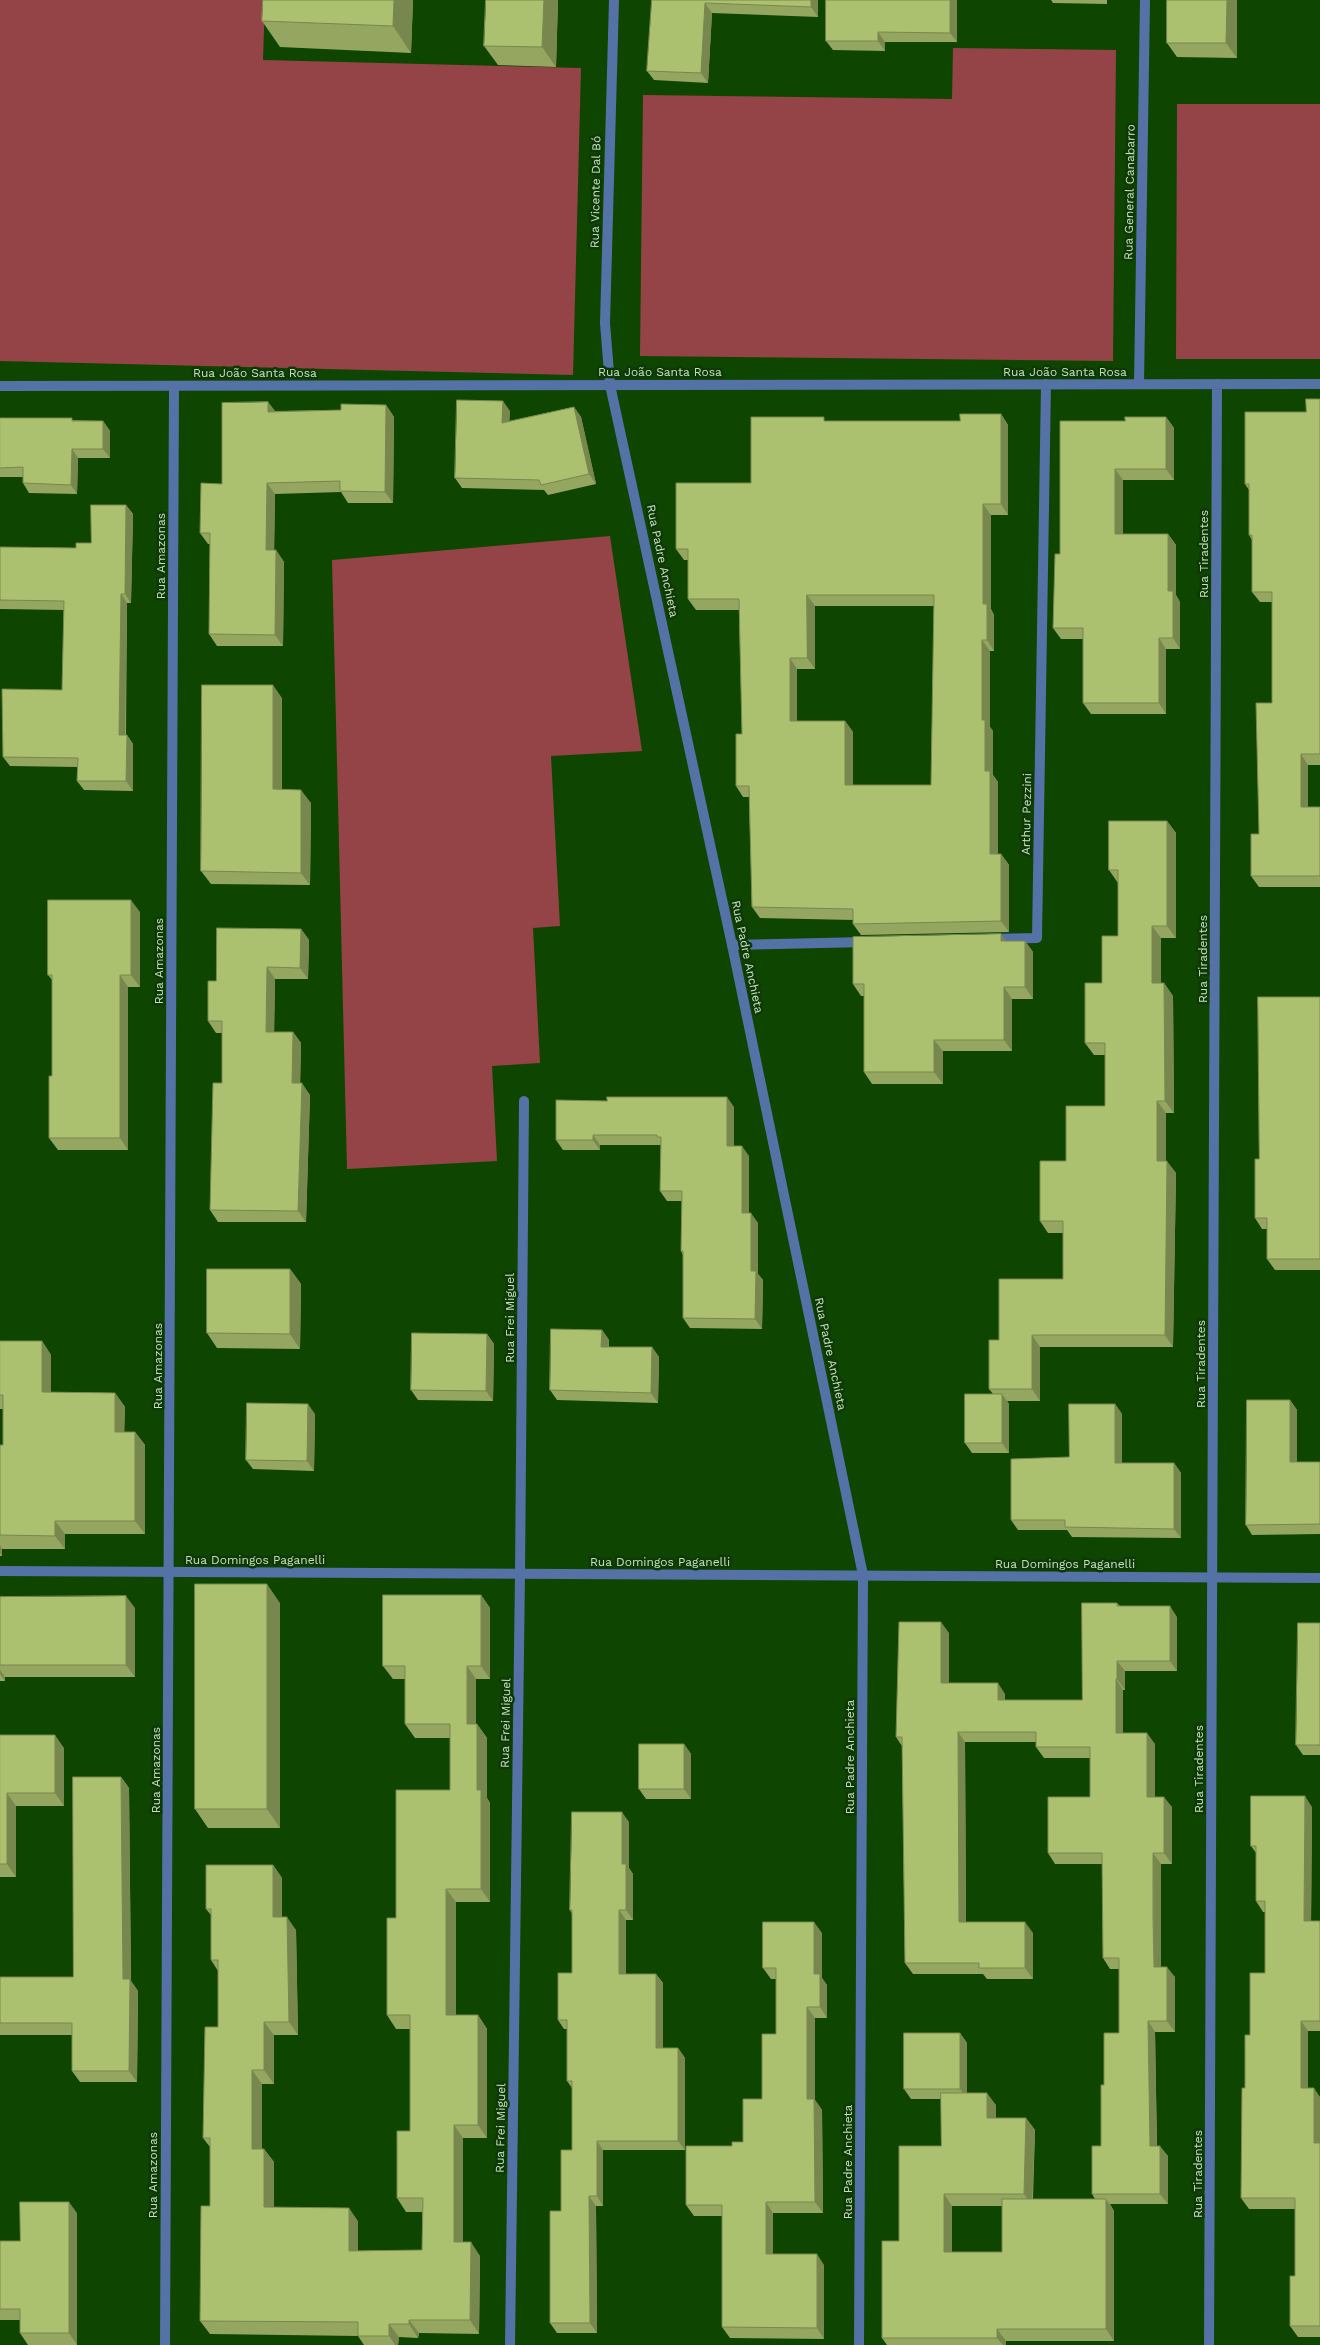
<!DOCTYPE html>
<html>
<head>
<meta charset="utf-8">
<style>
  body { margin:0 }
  canvas { display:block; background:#0d4501 }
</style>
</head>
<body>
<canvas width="1320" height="2345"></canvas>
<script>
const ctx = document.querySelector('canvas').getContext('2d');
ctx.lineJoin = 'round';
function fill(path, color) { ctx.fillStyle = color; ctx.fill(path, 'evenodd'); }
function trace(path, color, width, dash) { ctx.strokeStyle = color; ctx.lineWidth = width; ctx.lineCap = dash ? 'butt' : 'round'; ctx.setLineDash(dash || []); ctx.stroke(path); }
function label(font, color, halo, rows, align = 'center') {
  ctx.font = font + ' "Work Sans",sans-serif'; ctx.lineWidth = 5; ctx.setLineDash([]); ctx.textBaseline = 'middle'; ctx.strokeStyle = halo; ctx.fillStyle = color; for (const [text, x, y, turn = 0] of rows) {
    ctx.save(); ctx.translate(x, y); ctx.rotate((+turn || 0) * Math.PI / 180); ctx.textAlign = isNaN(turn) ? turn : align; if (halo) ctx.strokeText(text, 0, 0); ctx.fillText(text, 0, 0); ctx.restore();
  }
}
fill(new Path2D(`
  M0 0H265L263 60 581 68 573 375 0 361Z
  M953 48 1116 50 1113 361 640 356 643 95 952 99Z
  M1177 104H1320V359H1176Z
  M610 536 642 751 551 756 560 926 533 928 540 1063 492 1066 497 1161 347 1169 332 560Z`), '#944446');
trace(new Path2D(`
  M1139 384 1145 0
  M0 386 1320 384
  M990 939 1037 938 1046 384
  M732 945 866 942
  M165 2345 174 386
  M510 2345 520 1574 524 1101
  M859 2345 863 1575
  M1209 2345 1217 384`), '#5472a6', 10);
trace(new Path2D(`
  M614 0 605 323 610 385 732 945 863 1575
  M0 1571 1320 1578`), '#5472a6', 10);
fill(new Path2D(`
  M413 0 411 53 280 47 262 21Z
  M558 0 556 67 498 65 484 46Z
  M652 0H818V17L712 13 708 83 654 80 647 71Z
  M957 0V42H885V51L833 50 826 41Z
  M1051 0H1107V4L1053 3Z
  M1237 0V58L1177 57 1167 43Z
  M1320 399V765H1308V807H1320V887H1259L1251 876 1259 834 1272 703V602H1260L1252 592V540L1249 535V490L1245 484 1306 412Z
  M268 402 275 411 341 410 386 405 394 417 393 503H348L341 492 275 494 274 550H276L284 562 283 646H217L209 634 210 544H208L200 533 222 484Z
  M574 407 581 417 596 484 548 495 544 490 462 488 455 478 510 411 509 421Z
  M1001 414 1008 425V515H991V609L994 615V651H990V727L993 731V775L998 782V854H1001L1009 865V932L861 935 853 924V920L760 918 752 907 749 797H743L736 786 742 734 739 610H696L688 599V560H684L676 549 751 483 827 421H960ZM815 606H934L931 785H853V732L845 721H797V669H815Z
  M1166 417 1174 428V480H1123V534H1168L1176 545V595L1180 602V649H1166V714H1091L1083 703V639H1061L1053 628 1125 421Z
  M0 418 103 421 110 431V458H78L77 494 29 493 23 483V477H0Z
  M126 505 133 514 131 603H127L126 735H127L133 744V791L84 790 77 781V767L10 766 3 757 62 690 64 610 0 609V547L76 548 91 543Z
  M282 698V789L311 803 310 885 211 884 201 871Z
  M1167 821 1176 833V938H1161V983H1164L1173 996 1174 1113H1166V1161L1176 1173 1173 1347H1040V1401H1007L1009 1404V1453H972L965 1443 993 1394 989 1389 999 1340 1063 1279V1233H1048L1040 1221 1066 1161 1105 1106V1055H1094L1085 1043 1102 983 1118 936V883L1109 870Z
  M140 912V987H128V1150H58L49 1138 52 1076V980L48 975Z
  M301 929 309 940 308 979H275L274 1032H293L301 1043 300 1083 310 1095 306 1222H218L210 1210 222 1083V1033H216L208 1021Z
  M1001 934 1005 941H1025L1033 952V999H1012V1051H943V1084H872L864 1072V996H861L853 984Z
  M1320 997V1270H1275L1267 1259V1229H1262L1255 1218 1259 1159Z
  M734 1107V1146L749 1156V1213L758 1223V1274L763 1280 762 1329 690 1328 683 1318V1255L681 1251 682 1201H667L660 1191 661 1145H600V1150H563L556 1140Z
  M290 1269 301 1284 300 1349 217 1348 207 1333Z
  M602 1330 609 1340V1347H652L659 1357 658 1403 557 1400 550 1390Z
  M487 1334 494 1344 493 1401 418 1400 411 1390Z
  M0 1341H42L51 1355V1392L115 1393 125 1407 124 1432H135L145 1445V1534H65V1549H2V1556H0V1445H3V1409H0Z
  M1290 1400 1297 1410V1462H1320V1534L1252 1535 1246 1525Z
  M1115 1404 1122 1414V1463H1174L1181 1473V1538L1072 1537 1067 1530H1018L1011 1520 1069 1457Z
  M315 1414 314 1471 253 1469 246 1460Z
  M481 1595 490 1608V1679H476V1724H477L487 1738V1798L490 1803V1902H456V2015H478L487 2029V2138H463V2242L480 2256 479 2334 419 2333 418 2338 399 2337 398 2345H364L358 2336 210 2334 200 2321 210 2206V2147L203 2138 218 2027V1971L211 1960V1915L206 1909 273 1865 282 1878V1917L296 1930 298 2035H274V2084H262V2149H264L274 2162V2207L358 2221V2251L422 2250V2212H406L397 2198 410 2131V2029H396L387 2015 396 1918 450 1790V1738H415L405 1724V1679H393L383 1666Z
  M0 1597 135 1608V1677H5V1681H0Z
  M280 1603V1828H208L195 1809Z
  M1117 1603 1120 1606 1177 1617V1671H1125V1690H1123V1733L1155 1744V1797L1172 1807V1864H1161V1967L1175 1977V2032H1155L1157 2146 1168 2156V2204H1110L1114 2211V2341H1006V2345H887L882 2338 899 2241 941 2146V2099H911L904 2089 960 2033 967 2043V2093L996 2105V2118H1026L1035 2130 1033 2199H1095L1092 2194 1101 2146 1104 2085 1119 2033V1969H1110L1103 1958 1102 1864H1055L1048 1853 1090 1797V1758H1044L1036 1747V1742H965L966 1922 1033 1933V1979H987L983 1974H913L905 1963 902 1746 896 1737 949 1633V1683L1005 1694V1700H1082ZM952 2206H1002V2252H952Z
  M1320 1623V1755H1303L1296 1745Z
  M0 1735 64 1748V1806H16V1877H0Z
  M684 1744 691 1754V1799H646L639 1789Z
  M121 1777 129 1788 131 1981 138 1991 137 2082H80L72 2071V2035H0V1977H73Z
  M1312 1807 1311 1921H1320V2031H1308V2088L1320 2097V2337H1298L1290 2326 1295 2276V2209H1249L1241 2198 1245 2088 1250 2035 1265 1973V1912H1263L1256 1901V1853L1251 1846Z
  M629 1822V1868L633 1874V1920H626V1974H656L663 1983V2048H678L685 2058V2150H603V2206H596L597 2333H557L550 2323 561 2211 572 2150V2088L567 2081V2029H564L558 2020 572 1973V1914L570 1910Z
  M822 1933V1978L827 1985V2018H815V2100L822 2110 823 2213H773V2254L824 2265V2339L730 2338 722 2327V2216H694L686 2205 732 2146 743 2142 762 2099 776 2034V1979H771L763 1968Z
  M77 2213V2345H28L20 2333V2320H0V2241H20Z`), '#94a65f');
fill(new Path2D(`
  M394 0H413L411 53 393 26Z
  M544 0H558L556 67 542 47Z
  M811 0H818V17L811 7Z
  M950 0H957V42L950 33Z
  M1227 0H1237V58L1226 43Z
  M705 3 712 13 708 83 701 73Z
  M878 32 885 42V51L878 41Z
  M503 401 510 411 509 433 502 423Z
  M268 402 276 413 268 412Z
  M386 405 394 417 393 503 385 492Z
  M574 407 581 417 596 484 589 474Z
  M1001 414 1008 425V515L1001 504Z
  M1166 417 1174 428V480L1166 469Z
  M103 421 110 431V458L103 449Z
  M72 449 78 458 77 494 71 485Z
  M1115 469 1123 480V545L1115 534Z
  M267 483 275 494 274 562 266 550Z
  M983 504 991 515V609L994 615V651L987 640 983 604Z
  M126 505 133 514 131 603 125 594Z
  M1168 534 1176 545V595L1180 602V649L1173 638 1168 591Z
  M276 550 284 562 283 646 275 635Z
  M121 594 127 603 125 744 119 735Z
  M807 595 815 606V669L807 658Z
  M1159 638 1166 649V714L1159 703Z
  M982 640 990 651V727L993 731V775L998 782V865L990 854 982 720Z
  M790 658 797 669V732L790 721Z
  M273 685 282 698V802L273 789Z
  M845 721 853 732V796L845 785Z
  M127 735 133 744V791L126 781Z
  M1301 754 1308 765V818L1301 807Z
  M301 790 311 803 310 885 301 873Z
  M1167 821 1176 833V938L1167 926Z
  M1001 854 1009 865V932L1001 921Z
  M131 900 140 912V987L131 975Z
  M1152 926 1161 938V996L1152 983Z
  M301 929 309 940 308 979 300 968Z
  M1001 934 1009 946 1001 941Z
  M1025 941 1033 952V999L1025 987Z
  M267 967 275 979 274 1043 266 1032Z
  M120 975 128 987V1150L120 1138Z
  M1164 983 1173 996 1174 1113 1165 1101Z
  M1004 987 1012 999V1051L1004 1040Z
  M293 1032 301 1043 300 1095 292 1083Z
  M934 1040 943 1051V1084L934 1072Z
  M302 1083 310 1095 306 1222 298 1211Z
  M727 1097 734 1107V1156L727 1146Z
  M1157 1101 1166 1113V1173L1157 1161Z
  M593 1135 600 1145V1150L593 1140Z
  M742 1146 749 1156V1223L742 1213Z
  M1167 1161 1176 1173 1173 1347 1165 1335Z
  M751 1213 758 1223V1274L763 1280 762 1329 755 1319 751 1271Z
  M290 1269 301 1284 300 1349 290 1334Z
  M602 1330 609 1340 608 1357 601 1347Z
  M487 1334 494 1344 493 1401 486 1391Z
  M1032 1335 1040 1347V1401L1032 1389Z
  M42 1341 51 1355V1406L42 1392Z
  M652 1347 659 1357 658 1403 651 1393Z
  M115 1393 125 1407 124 1445 115 1432Z
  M1002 1394 1009 1404V1453L1002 1443Z
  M1290 1400 1297 1410V1472L1290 1462Z
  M308 1404 315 1414 314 1471 307 1461Z
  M1115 1404 1122 1414V1473L1115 1463Z
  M135 1432 145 1445V1534L135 1521Z
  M1174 1463 1181 1473V1538L1174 1529Z
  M55 1521 65 1534V1549L55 1536Z
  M0 1545 2 1549V1556L0 1553Z
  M267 1584 280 1603V1828L267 1809Z
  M481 1595 490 1608V1679L481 1666Z
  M126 1596 135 1608V1677L126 1665Z
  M1170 1606 1177 1617V1671L1170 1661Z
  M941 1622 949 1633V1694L941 1683Z
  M1117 1661 1125 1671V1690L1117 1679Z
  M467 1666 476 1679V1738L467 1724Z
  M0 1670 5 1677V1681L0 1674Z
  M1116 1679 1123 1690V1744L1116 1733Z
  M998 1683 1005 1694V1711L998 1700Z
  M477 1724 487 1738V1798L490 1803V1902L481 1889 477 1790Z
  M958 1732 965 1742 966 1933 959 1922Z
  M1147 1733 1155 1744V1807L1147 1797Z
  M55 1735 64 1748V1806L55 1793Z
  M684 1744 691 1754V1799L684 1789Z
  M121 1777 129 1788 131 1981 138 1991 137 2082 129 2071 123 1979Z
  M7 1793 16 1806V1877L7 1864Z
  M1305 1796 1312 1807 1311 1931 1304 1921Z
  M1164 1797 1172 1807V1864L1164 1853Z
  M622 1812 629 1822V1868L633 1874V1920L626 1910 622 1864Z
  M1153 1853 1161 1864V1977L1154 1967Z
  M273 1865 282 1878V1930L273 1917Z
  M446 1889 456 1902V2029L446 2015Z
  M619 1910 626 1920V1983L619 1974Z
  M287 1917 296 1930 298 2035 289 2022Z
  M814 1922 822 1933V1978L827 1985V2018L820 2007 814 1974Z
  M1025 1922 1033 1933V1979L1025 1968Z
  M1167 1967 1175 1977V2032L1167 2021Z
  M656 1974 663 1983V2058L656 2048Z
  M807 2007 815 2018V2100L822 2110 823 2213 815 2202 807 2099Z
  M478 2015 487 2029V2138L478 2125Z
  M1148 2021 1155 2032 1157 2156 1150 2146Z
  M1301 2021 1308 2031V2099L1301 2088Z
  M264 2022 274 2035V2084L264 2070Z
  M960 2033 967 2043V2099L960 2089Z
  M678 2048 685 2058V2150L678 2141Z
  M252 2070 262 2084V2162L252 2149Z
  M1314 2088 1320 2097V2152L1314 2143Z
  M987 2093 996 2105V2130L987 2118Z
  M1026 2118 1035 2130 1032 2206 1024 2194Z
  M454 2125 463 2138V2256L454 2242Z
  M597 2141 603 2150V2206L597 2196Z
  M1160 2146 1168 2156V2204L1160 2194Z
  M264 2149 274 2162V2220L264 2207Z
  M944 2194 952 2206V2264L944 2252Z
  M589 2196 596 2206 597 2333 590 2323Z
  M1106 2199 1114 2211V2341L1106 2329Z
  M69 2202 77 2213V2345L69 2333Z
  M766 2202 773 2213V2265L766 2254Z
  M349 2208 358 2221V2265L349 2251Z
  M471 2242 480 2256 479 2334 470 2320Z
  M817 2254 824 2265V2339L817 2328Z
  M409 2320 419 2333 418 2338 409 2324Z
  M389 2324 399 2337 398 2345H395L389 2336Z
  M997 2329 1006 2341V2345H1003L997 2338Z`), '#78874e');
const building = new Path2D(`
  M263 0H394L393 26 262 21Z
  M486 0H544L542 47 484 46Z
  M652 0H811V7L705 3 701 73 647 71Z
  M826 0H950V33L878 32V41H826Z
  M1167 0H1227L1226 43H1167Z
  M1306 399H1320V754H1301V807H1320V876H1251V834H1259L1256 703H1272V592H1252V535H1249V484H1245V412H1306Z
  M457 400 503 401 502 423 574 407 589 474 541 485 539 480 455 478Z
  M268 402V412L341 410V404L386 405 385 492 340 491V481L267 483 266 550H276L275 635 209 634 210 533H200L201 483 222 484V403Z
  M960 414H1001V504H983V604H987V640H982V720H985V771H990V854H1001V921L853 924V909L752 907 749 786H736V734H742L739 599H688V549H676V483H751V417H824V421H960ZM807 595H934L931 785H845V721H790V658H807Z
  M1125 417H1166V469H1115V534H1168V591H1173V638H1159V703H1083V628H1053L1055 554H1060V421H1125Z
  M0 418H72V421H103V449H72L71 485 23 483V467L0 468Z
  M91 505H126L125 594H121L119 735H127L126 781H77L78 758 3 757 2 689 62 690 64 601 0 600V547L76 548V543H91Z
  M202 685H273V789L301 790V873L201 871Z
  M1109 821H1167V926H1152V983H1164L1165 1101H1157V1161H1167L1165 1335H1032V1389H989V1340H999V1279H1063V1221H1040V1161H1066V1106H1105V1043H1085V983H1102V936H1118V870H1109Z
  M48 900H131V975H120V1138H49V1076H52V975H48Z
  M217 928 301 929 300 968 267 967 266 1032H293L292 1083H302L298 1211 210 1210 213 1083H222V1021H208V981H216Z
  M1001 934V941H1025V987H1004V1040H934V1072H864V984H853V937Z
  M1258 997H1320V1259H1267V1218H1255V1159H1259Z
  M607 1097H727V1146H742V1213H751V1271H756L755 1319 683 1318V1251H681L682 1191H660L661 1137H657V1135H593V1140H556V1100L607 1101Z
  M207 1269H290V1334L207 1333Z
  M551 1329 602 1330 601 1347H652L651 1393 550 1390Z
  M412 1333 487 1334 486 1391 411 1390Z
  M0 1341H42V1392L115 1393V1432H135V1521H55V1536L0 1535V1445H3V1395H0Z
  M965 1394H1002V1443H965Z
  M1247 1400H1290V1462H1320V1524L1246 1525Z
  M247 1403 308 1404 307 1461 246 1460Z
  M1069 1404H1115V1463H1174V1529L1065 1527V1520H1011V1459L1069 1457Z
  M195 1584H267V1809H195Z
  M383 1595H481V1666H467V1724H477V1790H481V1889H446V2015H478V2125H454V2242H471L470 2320H409V2324H389V2336H358V2322L200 2321 201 2206H210V2138H203L205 2027H218V1960H211V1909H206V1865H273V1917H287L289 2022H264V2070H252V2149H264V2207L349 2208V2251L422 2250 423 2198H397V2131H410V2015H387V1918H396V1790H450V1724H405V1666H383Z
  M126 1596V1665H0V1597Z
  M1082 1603H1117V1606H1170V1661H1117V1679H1116V1733H1147V1797H1164V1853H1153V1917L1154 1967H1167V2021H1148L1150 2146H1160V2194H1092V2146H1101V2085H1104V2033H1119V1958H1103L1102 1853H1048V1797H1090V1747H1036V1732H958L959 1922H1025V1968H979V1963H905L902 1737H896L899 1622H941V1683H998V1700H1082Z
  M1298 1623H1320V1745H1296Z
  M0 1735H55V1793H7V1864H0Z
  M639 1744H684V1789H639Z
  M73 1777H121L123 1979H130L129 2071H72V2023H0V1977H73Z
  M1251 1796H1305L1304 1921H1320V2021H1301V2088H1314V2143H1320V2326H1290V2276H1295V2198H1241L1242 2088H1245V2035H1250V1973H1265V1901H1256V1846H1251Z
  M572 1812H622V1864H626V1910H619V1974H656V2048H678V2141H597V2196H589L590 2323H550V2211H561V2150H572V2081H567V2020H558V1973H572V1910H570Z
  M763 1922H814V1974H820V2007H807V2099H814L815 2202H766V2254H817V2328L722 2327V2205H686V2146H732V2142H743V2099H762V2034H776V1968H763Z
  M904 2033H960V2089H904Z
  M941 2093H987V2118H1026L1024 2194H944V2252H1002V2199H1106V2329H997V2338H882V2241H899V2146H941Z
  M20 2202H69V2333H20V2309H0V2241H20Z`);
fill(building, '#acc16f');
trace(building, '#78874e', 1);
label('12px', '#c3e0be', '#0f3807', [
  ["Rua Vicente Dal Bó",596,192,-89],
  ["Rua General Canabarro",1130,192,-89],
  ["Rua João Santa Rosa",660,372],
  ["Rua João Santa Rosa",1065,372],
  ["Rua João Santa Rosa",255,373],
  ["Rua Tiradentes",1204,554,-90],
  ["Rua Amazonas",161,556,-90],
  ["Rua Padre Anchieta",662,561,78],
  ["Arthur Pezzini",1027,814,-89],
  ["Rua Padre Anchieta",747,957,78],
  ["Rua Tiradentes",1203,959,-90],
  ["Rua Amazonas",159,961,-90],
  ["Rua Frei Miguel",510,1318,-90],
  ["Rua Padre Anchieta",830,1354,78],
  ["Rua Tiradentes",1201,1364,-90],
  ["Rua Amazonas",158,1366,-90],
  ["Rua Domingos Paganelli",255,1560],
  ["Rua Domingos Paganelli",660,1562],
  ["Rua Domingos Paganelli",1065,1564],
  ["Rua Frei Miguel",506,1723,-89],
  ["Rua Padre Anchieta",850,1757,-90],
  ["Rua Tiradentes",1199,1769,-90],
  ["Rua Amazonas",156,1770,-90],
  ["Rua Frei Miguel",501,2128,-89],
  ["Rua Padre Anchieta",848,2162,-90],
  ["Rua Tiradentes",1198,2174,-90],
  ["Rua Amazonas",153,2175,-90]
]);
</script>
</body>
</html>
